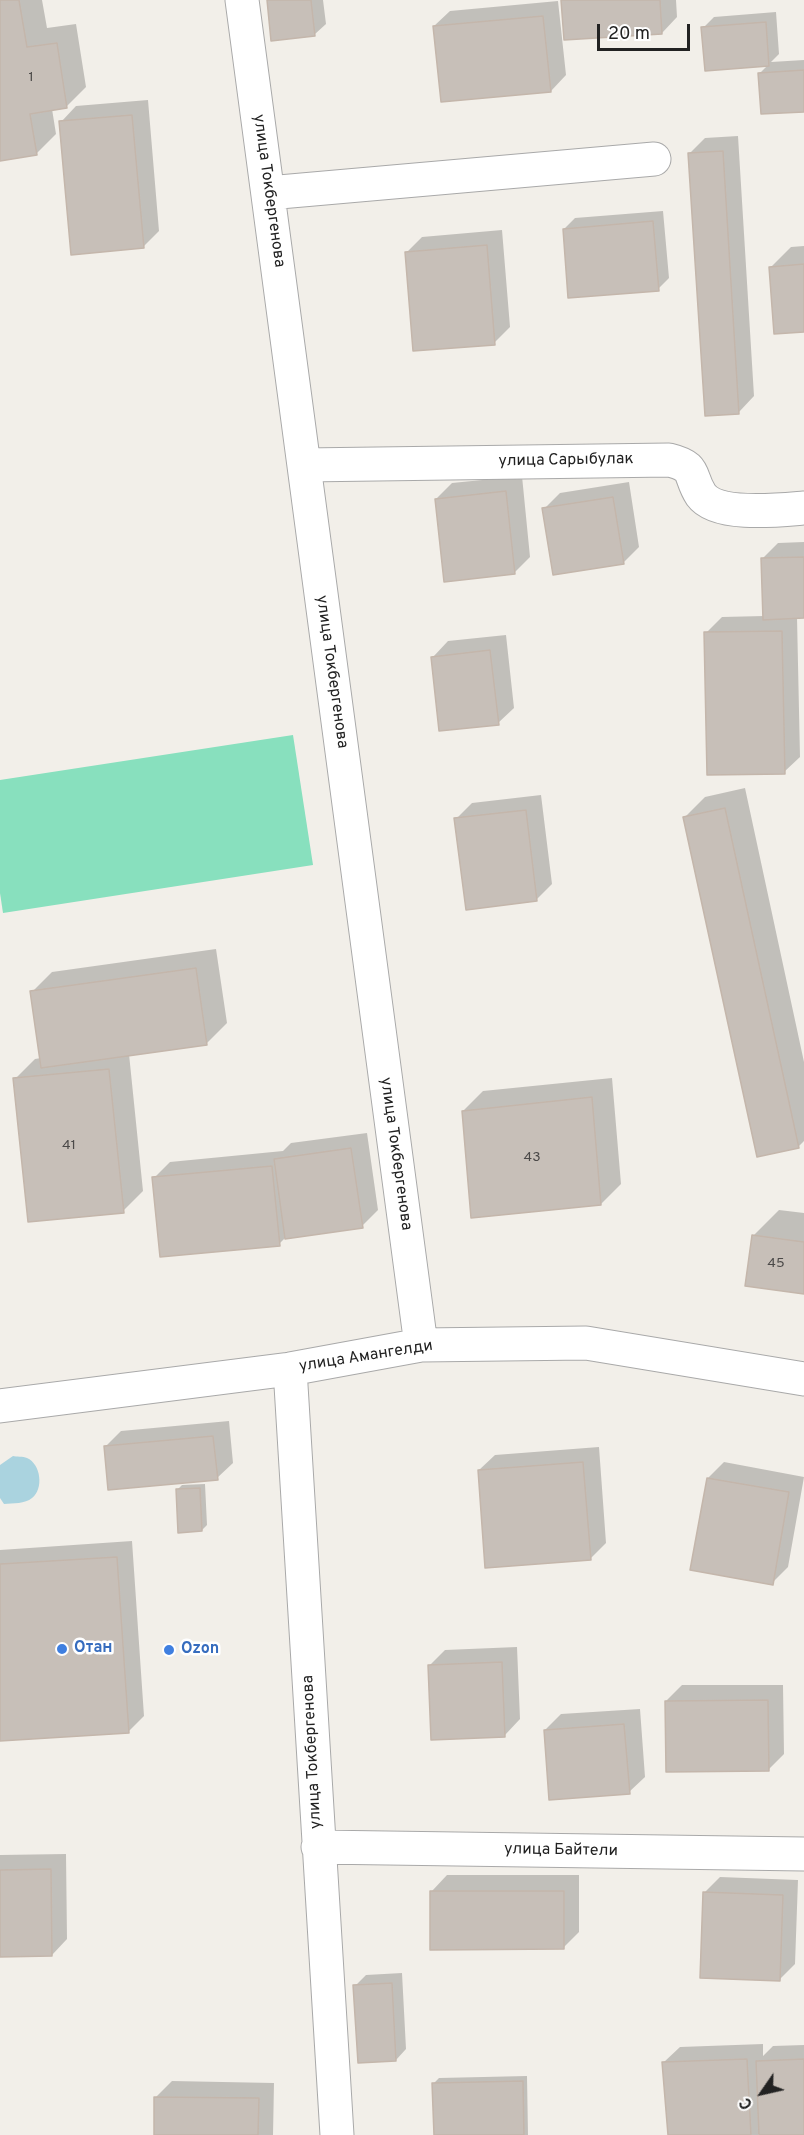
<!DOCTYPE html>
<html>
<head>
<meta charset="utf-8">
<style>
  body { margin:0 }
  #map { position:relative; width:804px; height:2135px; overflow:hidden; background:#f2efe9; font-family:Overpass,sans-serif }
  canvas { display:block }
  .north { position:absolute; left:732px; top:2063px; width:60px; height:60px; -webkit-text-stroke:4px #fff; paint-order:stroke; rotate:236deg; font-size:16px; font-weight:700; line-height:24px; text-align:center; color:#222 }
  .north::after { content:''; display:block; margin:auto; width:21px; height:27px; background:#222; clip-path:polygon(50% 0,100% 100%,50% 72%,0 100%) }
  .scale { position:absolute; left:597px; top:24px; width:93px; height:27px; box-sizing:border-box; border:3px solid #222; border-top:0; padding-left:8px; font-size:18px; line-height:21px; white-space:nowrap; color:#222; -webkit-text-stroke:4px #fff; paint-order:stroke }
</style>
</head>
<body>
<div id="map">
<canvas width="804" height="2135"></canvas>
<div class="north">С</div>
<div class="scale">20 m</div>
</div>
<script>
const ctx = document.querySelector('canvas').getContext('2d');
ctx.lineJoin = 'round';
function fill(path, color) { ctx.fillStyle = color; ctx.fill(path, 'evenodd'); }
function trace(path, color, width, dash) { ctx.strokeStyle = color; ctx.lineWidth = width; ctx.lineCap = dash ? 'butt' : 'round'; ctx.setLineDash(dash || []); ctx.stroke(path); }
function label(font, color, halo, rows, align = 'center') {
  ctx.font = font + ' Overpass,sans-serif'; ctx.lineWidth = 5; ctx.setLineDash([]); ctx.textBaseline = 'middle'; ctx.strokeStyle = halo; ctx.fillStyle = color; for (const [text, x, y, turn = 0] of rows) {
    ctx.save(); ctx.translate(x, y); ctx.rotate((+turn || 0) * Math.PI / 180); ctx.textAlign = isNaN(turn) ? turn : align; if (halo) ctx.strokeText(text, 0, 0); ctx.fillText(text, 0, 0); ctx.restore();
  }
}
fill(new Path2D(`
  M293 735 313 865 3 913 0 893V780Z`), '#88e0be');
fill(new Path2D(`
  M13 1456C16 1457 23 1456 27 1458 41 1464 44 1489 32 1498 25 1504 13 1503 4 1504L0 1498V1465Z`), '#aad3df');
fill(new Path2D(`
  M0 0H42L47 28 76 24 86 87 66 107 52 109 56 134 36 154 0 159Z
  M268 0H323L326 24 315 34Z
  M563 0H676L677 17 662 33Z
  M558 1 566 75 551 91 434 26 450 11Z
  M776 12 779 54 771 62 804 60V110L760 73 768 65 703 28 714 17Z
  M148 100 159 231 143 247 61 122 76 106Z
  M738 136 754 396 739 412 689 154 705 138Z
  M663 211 669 278 658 289 564 229 575 218Z
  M502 230 510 327 494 343 407 252 422 237Z
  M804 246V331L771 267 791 247Z
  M522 476 530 557 514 573 436 499 452 483Z
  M629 482 639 547 623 563 544 509 560 493Z
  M804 542V617H797L800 757 784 772 706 633 722 617 764 616 762 559 778 543Z
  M506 635 514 708 498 723 433 657 448 641Z
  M745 788 804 1062V1141L798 1147 685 817 705 797Z
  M541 795 552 884 536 900 456 819 472 803Z
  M216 949 227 1023 207 1043 129 1054 143 1191 123 1211 15 1079 35 1059 41 1058 32 992 52 972Z
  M612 1078 621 1184 601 1204 463 1111 483 1091Z
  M367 1133 378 1210 362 1226 286 1237 279 1244 154 1178 170 1162 283 1151 291 1143Z
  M779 1210 804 1213V1293L754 1235Z
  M229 1421 233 1463 217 1478 105 1447 121 1431Z
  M599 1447 606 1543 590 1559 479 1470 495 1455Z
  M724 1462 804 1477 788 1567 772 1583 708 1478Z
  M205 1484 207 1525 202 1530 177 1490 182 1485Z
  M132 1541 144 1716 128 1732 0 1740V1550Z
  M517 1647 520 1719 505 1735 429 1666 445 1650Z
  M682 1685H783L784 1754 769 1769 666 1701Z
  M640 1709 645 1777 629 1792 545 1730 561 1714Z
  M66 1854 67 1939 52 1955H0V1855Z
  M447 1875H579V1932L563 1948 432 1891Z
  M720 1877 798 1880 795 1964 779 1980 704 1893Z
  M402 1973 406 2049 396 2060 355 1986 366 1975Z
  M763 2044V2056L773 2046 804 2045V2135H760V2133L758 2135H669L664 2062 680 2047Z
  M527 2076 528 2135H436L434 2083 439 2078Z
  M172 2081 274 2083 273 2135H156V2097Z`), '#0003');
const building = new Path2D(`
  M0 0H19L27 47 57 43 67 108 30 114 37 155 0 161Z
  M267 0H311L315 36 271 41Z
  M561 0H660L662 34 564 40Z
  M543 16 551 92 441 102 433 26Z
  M766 22 769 66 705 71 701 27Z
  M804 70V112L761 114 758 73Z
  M132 115 144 248 71 255 59 121Z
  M723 151 739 414 705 416 688 153Z
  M653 221 659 291 568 298 563 229Z
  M487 245 495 345 413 351 405 252Z
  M804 264V332L774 334 769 267Z
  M506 491 515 574 444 582 435 499Z
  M613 497 624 564 553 575 542 508Z
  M804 557V618L763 620 761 558Z
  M782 631 785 774 707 775 704 632Z
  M490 650 499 725 439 731 431 657Z
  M725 808 799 1148 757 1157 683 817Z
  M526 810 537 901 466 910 454 818Z
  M196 968 207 1045 41 1068 30 991Z
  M109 1069 124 1213 28 1222 13 1078Z
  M592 1097 601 1205 471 1218 462 1111Z
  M351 1148 363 1228 285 1239 274 1159Z
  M272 1166 280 1246 160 1257 152 1177Z
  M752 1235 804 1242V1294L745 1286Z
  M213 1436 218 1480 108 1490 104 1446Z
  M583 1462 591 1560 485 1568 478 1470Z
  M707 1478 789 1492 773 1585 690 1570Z
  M200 1488 202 1531 178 1533 176 1489Z
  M117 1557 129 1733 0 1741V1564Z
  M502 1662 505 1737 431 1740 428 1665Z
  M768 1700 769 1771 666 1772 665 1701Z
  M624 1724 630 1794 549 1800 544 1730Z
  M51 1869 52 1956 0 1957V1870Z
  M430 1891H564V1949L430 1950Z
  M703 1892 783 1895 780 1981 700 1978Z
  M392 1983 396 2061 358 2063 353 1985Z
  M747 2059 751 2135H668L662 2062Z
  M804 2059V2135H759L756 2061Z
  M523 2081 524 2135H434L432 2083Z
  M154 2097 259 2098 258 2135H154Z`);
fill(building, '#c7bfb8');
trace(building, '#c4b6ab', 1.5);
const street = new Path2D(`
  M242 0 421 1345
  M268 193 654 159
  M304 465 669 460C698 467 688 475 701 495 717 517 779 510 804 508
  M290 1369 337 2135
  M0 1406 290 1369 421 1345 586 1343 804 1379
  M318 1847 804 1854`);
trace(street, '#a9a9a9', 35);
trace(street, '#fff', 33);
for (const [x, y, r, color] of [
  [62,1649,6,"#3f7fe0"],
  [169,1650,6,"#3f7fe0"]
]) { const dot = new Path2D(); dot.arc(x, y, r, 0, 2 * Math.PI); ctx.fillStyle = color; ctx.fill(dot); trace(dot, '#fff', 2); }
label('14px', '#4b4948', null, [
  ["1",31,78],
  ["41",69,1146],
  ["43",532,1158],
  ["45",776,1264]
]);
label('16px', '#222', '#fff', [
  ["улица Токбергенова",268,191,82],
  ["улица Сарыбулак",566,461,-1],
  ["улица Токбергенова",331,672,82],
  ["улица Токбергенова",395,1154,82],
  ["улица Амангелди",366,1357,-9],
  ["улица Токбергенова",313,1752,-93],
  ["улица Байтели",561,1851,1]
]);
label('bold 16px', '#366cbe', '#fff', [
  ["Отан",74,1649],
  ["Ozon",181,1650]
], 'left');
</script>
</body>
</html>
